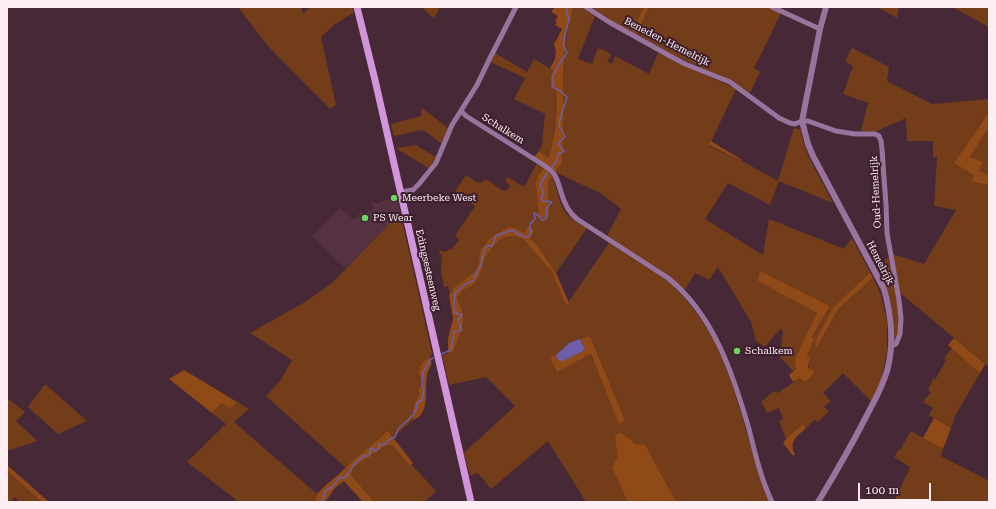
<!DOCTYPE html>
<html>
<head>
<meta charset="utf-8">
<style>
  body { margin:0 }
  #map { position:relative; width:996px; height:509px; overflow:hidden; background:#472836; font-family:"Roboto Serif",serif }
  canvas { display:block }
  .frame { position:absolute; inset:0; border:8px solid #feedf3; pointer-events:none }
  .scale { position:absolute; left:858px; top:483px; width:73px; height:18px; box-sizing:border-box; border:2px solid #feedf3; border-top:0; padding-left:5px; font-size:12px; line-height:14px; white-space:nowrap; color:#feedf3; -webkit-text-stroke:3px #3c1e2c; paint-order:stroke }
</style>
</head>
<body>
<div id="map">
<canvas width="996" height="509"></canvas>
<div class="frame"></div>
<div class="scale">100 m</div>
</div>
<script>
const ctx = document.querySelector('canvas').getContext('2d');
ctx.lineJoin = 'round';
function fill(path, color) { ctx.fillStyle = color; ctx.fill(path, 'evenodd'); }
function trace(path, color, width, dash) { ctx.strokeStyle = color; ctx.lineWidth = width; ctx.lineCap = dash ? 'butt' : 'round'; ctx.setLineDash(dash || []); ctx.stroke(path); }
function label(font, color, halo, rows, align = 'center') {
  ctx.font = font + ' "Roboto Serif",serif'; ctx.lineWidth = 4; ctx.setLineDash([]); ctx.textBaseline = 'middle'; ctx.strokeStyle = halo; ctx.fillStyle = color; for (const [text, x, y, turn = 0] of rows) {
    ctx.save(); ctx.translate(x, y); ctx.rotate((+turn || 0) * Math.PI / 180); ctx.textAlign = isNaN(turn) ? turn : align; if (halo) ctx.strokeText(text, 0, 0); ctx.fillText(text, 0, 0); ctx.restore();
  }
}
fill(new Path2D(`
  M397 198 400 212 346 269 312 236 340 208 354 220 362 211 365 214 369 210 371 211 374 207 371 204 373 201 377 204 382 201Z`), '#563142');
fill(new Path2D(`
  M238 7H301L303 14 310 7H352L354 13 351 14 334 25 321 37 336 105 330 109 268 46Z
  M421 7H440L434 18Z
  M573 7H582L595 16 578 59 592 64 598 48 608 52 611 56 607 61 612 64 615 56 649 74 658 53 686 67 726 84 736 89 709 146 742 161 778 181 794 128 801 130C803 153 823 182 833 203L779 181 770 205 728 183 705 219 763 255 769 219 844 249 852 238 870 272 833 308 818 347 838 309 873 278 881 295 887 322V352L881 380 871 401 843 373 823 393 831 401 824 407 829 411 818 422 815 419 806 428 803 424 786 439 779 421 783 419 779 408 767 413 761 402 774 391 778 393 800 378 804 381 810 379 813 374C803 361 807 352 814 339L812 338 830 306 758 281 818 313 795 359V365L796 369 794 372 780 357 783 331 780 329 765 347 756 341 751 322 718 267 709 280 695 273 686 288 683 290 607 236 621 209 602 194 555 172 562 163 563 134V75L568 23 570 24Z
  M591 7H644L632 32 612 21Z
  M649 7H769L781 13C772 31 764 50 754 68L760 72 750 93 720 76 671 54 637 34Z
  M877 7H899L897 18Z
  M952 7H989V27Z
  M852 48 889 67 887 81 932 104 989 99V112L954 163 975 175 972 182 989 185V367L899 292 892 254 924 264 956 210 934 206 937 157H933V141H907L906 118 877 131 873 132 861 131 868 103 843 94 853 66 845 61Z
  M495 53 527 72 534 59 553 70 551 76 557 96V112L554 128 553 143 548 158 539 151 542 145 545 114 514 99 525 78 490 62Z
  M422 108 448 128 442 144 425 131 421 130 394 136 391 124 421 116Z
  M989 127V175L979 171 983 163 970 157Z
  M416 145 436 157 429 168 397 149V148Z
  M537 163 544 168C543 170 540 173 539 176 532 189 543 203 549 214L548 182 552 176C559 190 558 208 571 218 576 222 582 225 587 228L556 273 538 247 530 238 528 226 524 233 508 227C498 232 484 240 481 252 479 258 478 266 473 272 467 280 457 285 450 293L448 286 444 287 441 271 442 257 438 249 444 252 453 248 459 240 455 236 475 206 454 193 466 175 476 182 481 183 486 179 502 190 506 191 510 186 505 180 508 177 524 187Z
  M400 212 432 353 430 359H427L419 377 422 383 419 389V397L415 402 412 415 413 420 393 437 389 431 346 468 266 396 280 381 292 360 250 333 305 302 332 283 346 269Z
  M512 236 523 239 552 272 562 297 567 304 609 243 667 280C686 297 701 318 714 340 722 356 729 375 734 391 747 428 754 467 770 502H586L548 441 491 489 478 473 470 476 464 453 515 406 486 377 449 385 442 355 453 352 463 310 458 303 457 298 462 291 474 283 485 257 498 241 505 237ZM590 336 625 420 619 423 591 354 557 372 550 358 556 355 569 343Z
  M888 257C892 275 905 326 895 340L892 311 886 287 877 268Z
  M952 348 980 373 955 416 951 428 929 415 933 408 923 402 931 392 928 390 933 379 935 380 946 360 944 358Z
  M45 384 87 421 58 434 28 407Z
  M7 398 25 412 16 421 37 441 7 451Z
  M237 402 249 409 234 422 317 494 314 502H239L187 462 226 424 212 413 222 403 230 409Z
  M911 431 943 449 941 456 989 481V502H894L910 467 894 457 899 449 901 450 903 446H902Z
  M390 445 393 446 410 466 411 464 436 491 425 502H372L373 500 351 475 353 469 362 461 385 446Z
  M7 471 42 502H20L15 497 11 502H7Z`), '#723d18');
fill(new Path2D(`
  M555 7H573L570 24 567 23 563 75V134L562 163 555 172 534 157 539 151 548 158C553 147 553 138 555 127 556 114 559 102 555 89L551 88V76L553 70 550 68 555 59 556 51 554 44 562 29 555 25 557 22 555 21 558 16 551 12Z
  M644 7H649L637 34 632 32Z
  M989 112V127L970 157 983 162 979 171 989 175V185L972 182 974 175 954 163Z
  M711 141 742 160V161L709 145Z
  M544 168 552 176 548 182 549 214 548 217 544 218 539 216 536 183 538 176Z
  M528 226 534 231 530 238 538 247 556 273 569 303 567 305 562 297 552 272 523 239 512 236 505 237 498 241 485 257 480 274 474 284 462 291 457 298C458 304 462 307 463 313 465 326 457 340 453 352L448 353V338L453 319 449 295 454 288 474 272 478 264 481 249 491 237 508 227 515 228 524 233Z
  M760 271 830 306 812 337 814 339 807 356 810 358 808 363V368L813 370V374L810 379 804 381 800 378 793 382 789 375 796 369 795 365V359L817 313 758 281Z
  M870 272 873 278 838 309 817 348 815 342 833 308Z
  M590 336 625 420 619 424 591 354 557 372 550 358 556 355 558 360 585 350 580 339Z
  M954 338 985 364 980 373 948 345Z
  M427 359H430L432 363C430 367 428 371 427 375 424 390 431 414 413 420V409L415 402 419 397V389L422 383C418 374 418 364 427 359Z
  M184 370 237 402 230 409 222 403 212 413 169 379Z
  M934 418 951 428 943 449 923 438Z
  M803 424 806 428C798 436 788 441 795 454L793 456 783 443 786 439Z
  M388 431 413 463 410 466 393 446 390 445 385 446 362 461 353 469 351 475 373 500 372 502H363L344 481 335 488 325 502H314L317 494 326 485 339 474 354 460Z
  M621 433 631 440 634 444 645 445 676 502H628L612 467 618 457 616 443 615 435Z
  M7 465 49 502H42L7 471Z`), '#904a17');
fill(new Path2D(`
  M580 339 585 350 563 361 558 360 556 355 569 343Z`), '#6e5ea8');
trace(new Path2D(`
  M552 167 557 160 558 154 564 151 558 143 565 137 559 125 560 119 567 97 559 90 553 87V76L559 64 567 53 563 44 569 19 566 11 568 7
  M441 354 451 350 454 332 462 330 458 320 462 315 454 312V302L455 293 467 283 473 281 480 267 486 246H492L496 236 512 230 522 236 527 237 531 234 530 224 535 219 534 213 537 214 542 220 546 219 547 213 546 209 552 202 543 201 541 198 544 193 540 185 547 173
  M322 502 326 490 332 487 339 478C347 479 349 472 353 466 356 462 360 459 363 456H369L371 448 376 451 379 448V444L384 445 390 439 395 437C396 435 397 432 398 430 403 421 417 418 417 403L422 400 424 390 422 386 423 372 431 359 433 358`), '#6e5ea8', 1.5);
trace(new Path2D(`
  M586 7 609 22 670 56 685 64 730 82 779 118 790 123 795 124 802 121H808L836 131 855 134H875L879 136 881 141 882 149 884 178 886 204 887 233 899 300 901 318 900 334 896 344 891 346
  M772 7 820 29
  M461 111 466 116 542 164C546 167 551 170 554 174 558 180 559 186 561 192 564 203 568 212 577 219L668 278C714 315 733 374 749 429 755 453 761 479 772 502
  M400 192 413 190 419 184 436 163 452 125 477 85 489 60 516 7`), '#98739e', 5);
trace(new Path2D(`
  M818 502C835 474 851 446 866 417 874 401 884 385 888 367 894 342 891 314 884 289L813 156 808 144 802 121 820 29 826 7`), '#98739e', 6);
trace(new Path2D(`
  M357 7 375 80 471 502`), '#d195db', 7);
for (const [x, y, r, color] of [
  [394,198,4,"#6dd361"],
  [365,218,4,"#6dd361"],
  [737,351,4,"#6dd361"]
]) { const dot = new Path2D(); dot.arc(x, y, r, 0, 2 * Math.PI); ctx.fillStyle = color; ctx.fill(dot); trace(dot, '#3c1e2c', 1.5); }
label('10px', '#feedf3', '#3c1e2c', [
  ["Beneden-Hemelrijk",667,42,27],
  ["Schalkem",503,129,32],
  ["Oud-Hemelrijk",876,192,-93],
  ["Hemelrijk",880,263,63],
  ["Edingsesteenweg",428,270,77]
]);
label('10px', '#feedf3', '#3c1e2c', [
  ["Meerbeke West",402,198],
  ["PS Wear",373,218],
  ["Schalkem",745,351]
], 'left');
</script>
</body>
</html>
